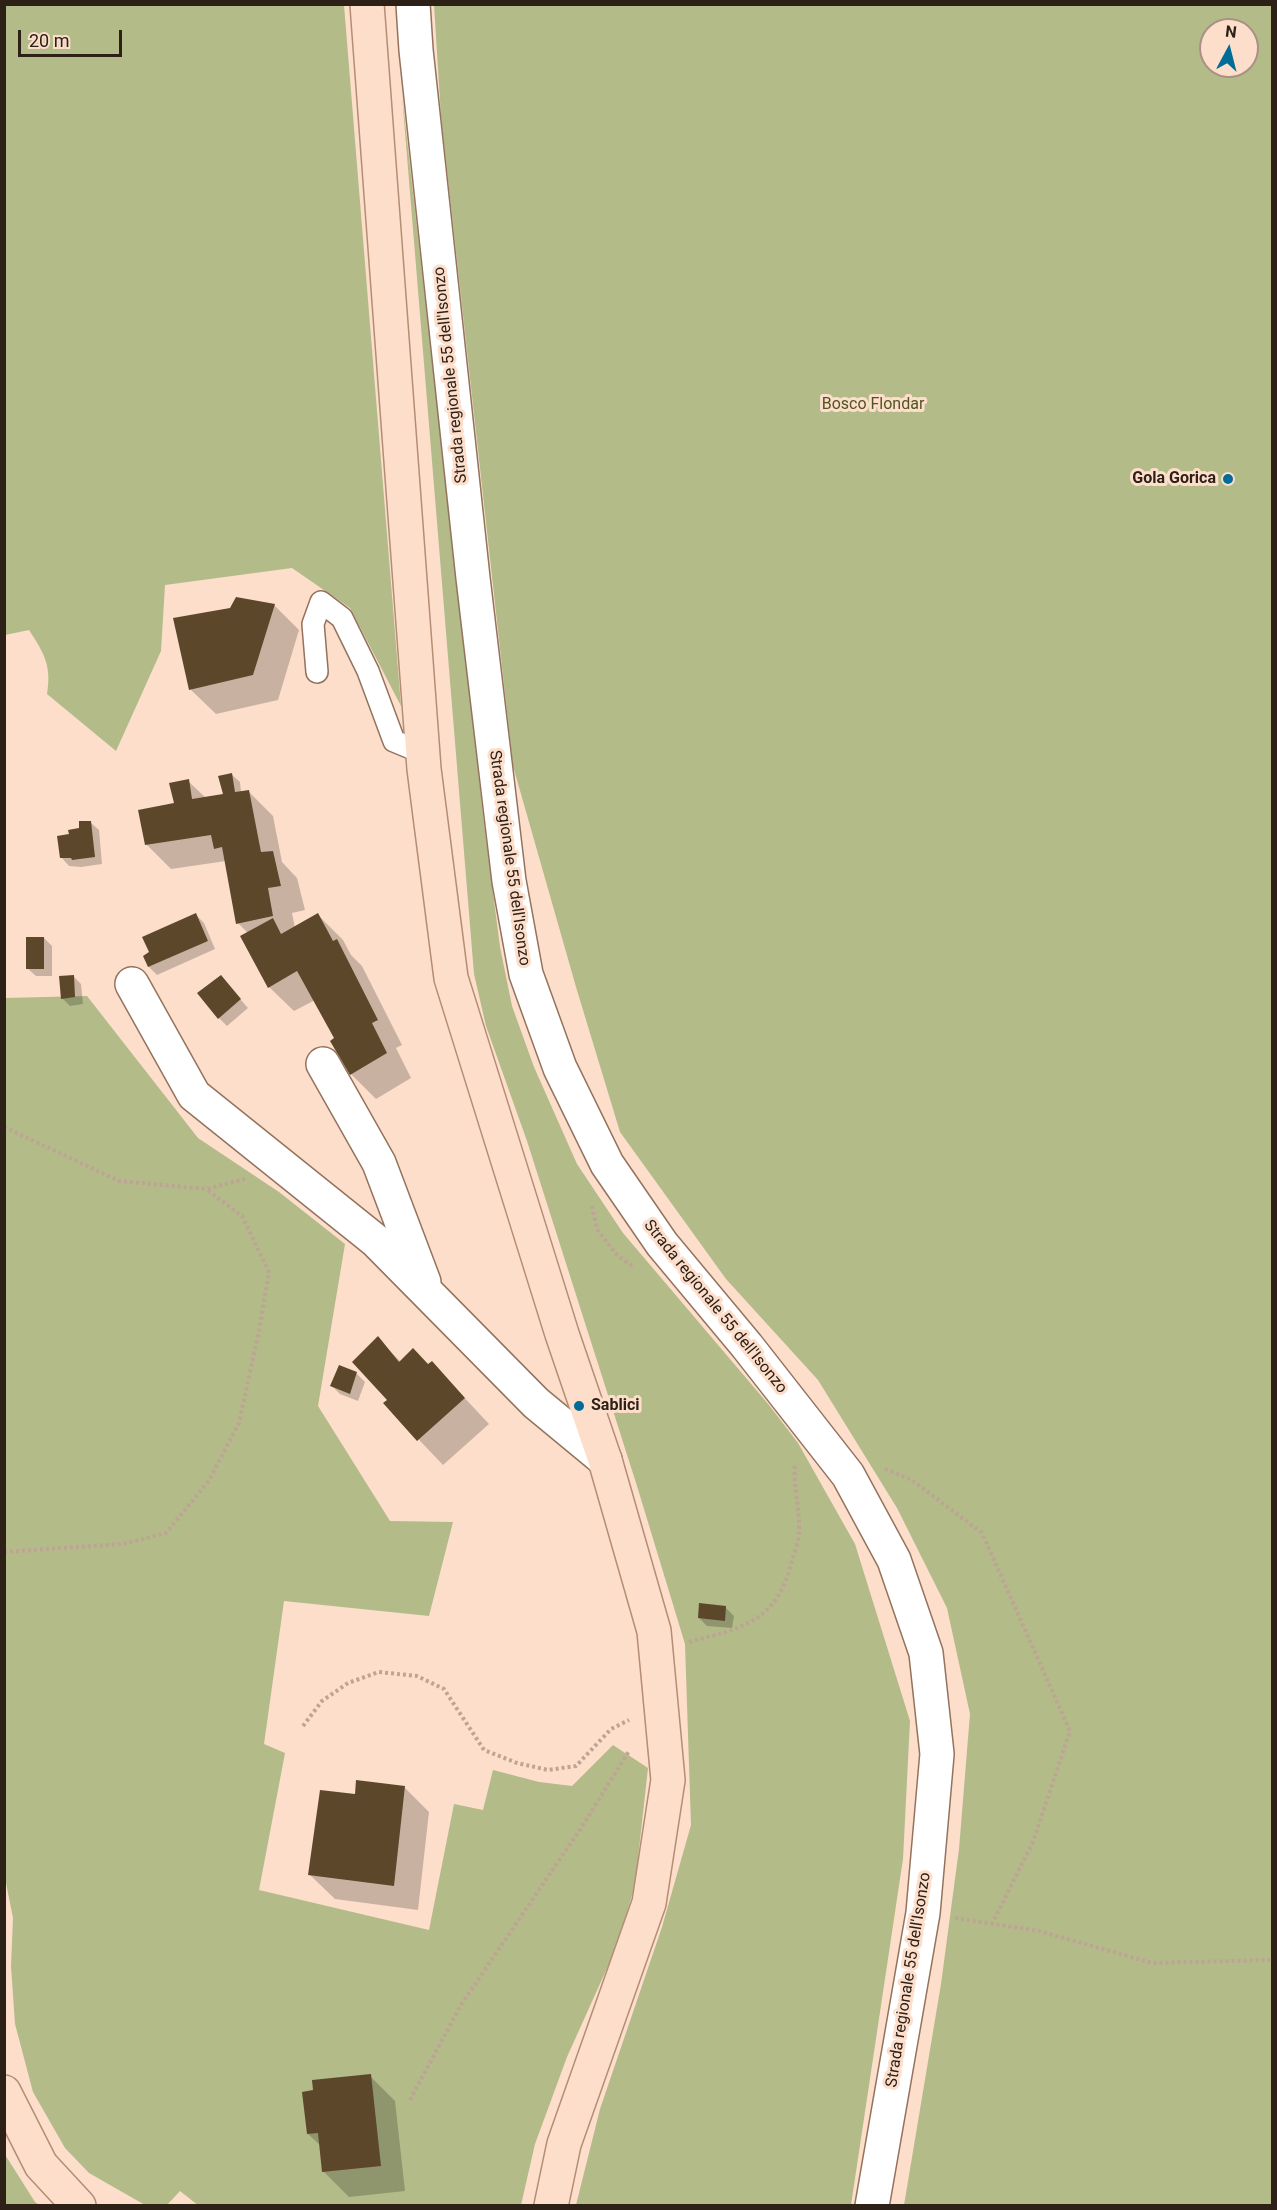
<!DOCTYPE html>
<html>
<head>
<meta charset="utf-8">
<style>
  body { margin:0 }
  #map { position:relative; width:1277px; height:2210px; overflow:hidden; background:#fcdecb; font-family:Roboto,sans-serif }
  canvas { display:block }
  .frame { position:absolute; inset:0; border:6px solid #2d2017; pointer-events:none }
  .north { position:absolute; left:1199px; top:18px; width:60px; height:60px; box-sizing:border-box; background:#fcdecb; border:2px solid #a99283; border-radius:50%; rotate:7deg; font-size:16px; font-weight:700; line-height:24px; text-align:center; color:#2d2017 }
  .north::after { content:''; display:block; margin:auto; width:21px; height:27px; background:#006c98; clip-path:polygon(50% 0,100% 100%,50% 72%,0 100%) }
  .scale { position:absolute; left:18px; top:30px; width:104px; height:27px; box-sizing:border-box; border:3px solid #2d2017; border-top:0; padding-left:8px; font-size:18px; line-height:21px; white-space:nowrap; color:#2d2017; -webkit-text-stroke:4px #fcdecb; paint-order:stroke }
</style>
</head>
<body>
<div id="map">
<canvas width="1277" height="2210"></canvas>
<div class="frame"></div>
<div class="north">N</div>
<div class="scale">20 m</div>
</div>
<script>
const ctx = document.querySelector('canvas').getContext('2d');
ctx.lineJoin = 'round';
function fill(path, color) { ctx.fillStyle = color; ctx.fill(path, 'evenodd'); }
function trace(path, color, width, dash) { ctx.strokeStyle = color; ctx.lineWidth = width; ctx.lineCap = dash ? 'butt' : 'round'; ctx.setLineDash(dash || []); ctx.stroke(path); }
function label(font, color, halo, rows, align = 'center') {
  ctx.font = font + ' Roboto,sans-serif'; ctx.lineWidth = 6; ctx.setLineDash([]); ctx.textBaseline = 'middle'; ctx.strokeStyle = halo; ctx.fillStyle = color; for (const [text, x, y, turn = 0] of rows) {
    ctx.save(); ctx.translate(x, y); ctx.rotate((+turn || 0) * Math.PI / 180); ctx.textAlign = isNaN(turn) ? turn : align; if (halo) ctx.strokeText(text, 0, 0); ctx.fillText(text, 0, 0); ctx.restore();
  }
}
fill(new Path2D(`
  M4 5H344L401 706 350 608 292 568 165 585 161 651 116 751 47 694C52 666 44 653 29 630L5 635Z
  M434 5H1272V2205H904L941 1984 959 1849 970 1714 947 1608 897 1508 818 1380 726 1279 620 1132 576 987 513 766 441 116ZM1211 30H1247V66H1211Z
  M402 95 484 823 500 947 512 1006 534 1067 577 1164 623 1233 769 1405 798 1443 855 1544 910 1721 903 1859 851 2205H576L600 2109 662 1927 691 1825 685 1644 637 1486 527 1141 486 1026 474 974Z
  M87 996 198 1138 279 1192 345 1244 318 1406 390 1521 453 1522 429 1616 284 1601 264 1744 285 1753 259 1890 429 1930 454 1804 483 1810 493 1770 539 1782 572 1786 613 1745 648 1768 635 1885 617 1946 567 2057 535 2144 521 2205 199 2206 180 2191 167 2205H145L89 2173 65 2148 33 2092 15 2024 11 1966 13 1918 4 1873V998Z
  M4 2153 35 2202 39 2205H5Z`), '#b3bb89');
fill(new Path2D(`
  M274 605 299 630 278 700 216 714 191 690Z
  M231 774 240 782 241 792 248 791 273 816 282 862 297 878 305 910 292 913 295 928 318 915 343 940 351 955 362 966 402 1045 396 1048 411 1078 376 1099 351 1074 336 1039 315 1000 294 1011 269 987 248 933 238 923 226 861 171 869 146 844 176 805 188 781 206 798 225 795Z
  M90 822 99 830 102 864 81 867 69 866 61 857 71 835Z
  M196 915 204 923 215 949 157 975 149 967 144 956Z
  M44 938 52 946V976H36L27 968Z
  M73 976 81 984 83 1004 70 1006 62 998Z
  M228 985 248 1008 227 1026 219 1018Z
  M378 1339 401 1362 428 1366 432 1363 489 1424 443 1465 385 1404 389 1401Z
  M340 1367 357 1374 365 1382 358 1401 340 1394 332 1386Z
  M726 1608 734 1616 732 1628 707 1626 699 1618Z
  M404 1787 429 1812 418 1910 335 1899 310 1875 356 1796Z
  M370 2076 395 2101 405 2191 349 2197 324 2172 321 2146 308 2134Z`), '#0003');
fill(new Path2D(`
  M236 597 275 604 253 675 189 690 173 618 230 608Z
  M232 773 235 792 249 790 261 852 273 851 281 886 268 888 273 916 236 924 222 847 214 849 211 835 145 845 138 810 174 803 169 783 189 779 192 799 223 794 218 776Z
  M79 821H91L95 857 72 860 71 858H60L57 836 69 834 68 830 79 828Z
  M196 913 208 941 148 967 143 956 149 952 142 937Z
  M318 913 333 941 337 939 378 1020 372 1023 387 1053 350 1075 330 1041 334 1038 297 971 268 988 240 936 273 918 281 934Z
  M26 937H44V969H26Z
  M74 975 75 997 61 999 59 976Z
  M221 975 241 999 218 1019 197 993Z
  M378 1336 399 1362 413 1348 428 1364 432 1361 465 1398 417 1441 383 1403 387 1400 352 1362Z
  M339 1365 357 1372 350 1394 330 1386Z
  M699 1603 726 1606 725 1621 698 1618Z
  M356 1780 405 1786 394 1886 308 1875 320 1790 355 1794Z
  M371 2074 381 2166 322 2172 318 2133 307 2134 302 2092 313 2090 312 2080Z`), '#5c472a');
const lane = new Path2D(`
  M317 672 313 624 321 602 342 618 368 671 394 741 423 753`);
const street = new Path2D(`
  M132 984 194 1095 376 1241 536 1403 605 1460
  M323 1064 379 1163 424 1282`);
const secondary = new Path2D(`
  M413 4 416 50 473 578 509 881 526 974 560 1068 607 1164 662 1244 747 1346 848 1475 894 1560 926 1653 937 1754 923 1913 872 2206`);
const primary = new Path2D(`
  M367 4 424 769 451 978 562 1334 605 1460 654 1631 668 1780 649 1903 564 2144 551 2206
  M4 2092 41 2165 79 2206`);
trace(lane, '#93735d', 24);
trace(street, '#93735d', 36);
trace(secondary, '#93735d', 36);
trace(primary, '#b38d74', 36);
trace(new Path2D(`
  M4 1127 119 1181 206 1189 245 1179
  M592 1206 597 1229 616 1254 633 1267
  M885 1469 912 1480 982 1533 1070 1731 1033 1842 992 1924
  M4 1552 123 1544 166 1533 208 1482 239 1423 259 1331 269 1272 242 1216 206 1189
  M689 1642C742 1628 776 1622 791 1564 794 1554 799 1542 799 1532 800 1509 793 1486 795 1463
  M303 1726 322 1701 348 1683 379 1672 417 1676 444 1689 484 1750 517 1763 548 1770 576 1766 611 1729 629 1720
  M955 1918 1039 1931 1152 1963 1272 1960
  M410 2100 461 2005 581 1828 629 1751`), '#bda494', 4, [3, 3]);
trace(lane, '#fff', 21);
trace(street, '#fff', 33);
trace(secondary, '#fff', 33);
trace(primary, '#fddeca', 33);
for (const [x, y, r, color] of [
  [1228,479,6,"#006c98"],
  [579,1406,6,"#006c98"]
]) { const dot = new Path2D(); dot.arc(x, y, r, 0, 2 * Math.PI); ctx.fillStyle = color; ctx.fill(dot); trace(dot, '#fcdecb', 2); }
label('16px', '#2d2017', '#fcdecb', [
  ["Strada regionale 55 dell'Isonzo",451,375,-96],
  ["Strada regionale 55 dell'Isonzo",509,858,82],
  ["Strada regionale 55 dell'Isonzo",715,1307,51],
  ["Strada regionale 55 dell'Isonzo",909,1980,-81]
]);
label('16px', '#4f5521', '#fcdecb', [
  ["Bosco Flondar",873,405]
]);
label('bold 16px', '#2d2017', '#fcdecb', [
  ["Gola Gorica",1216,479],
  ["Sablici",591,1406,"left"]
], 'right');
</script>
</body>
</html>
